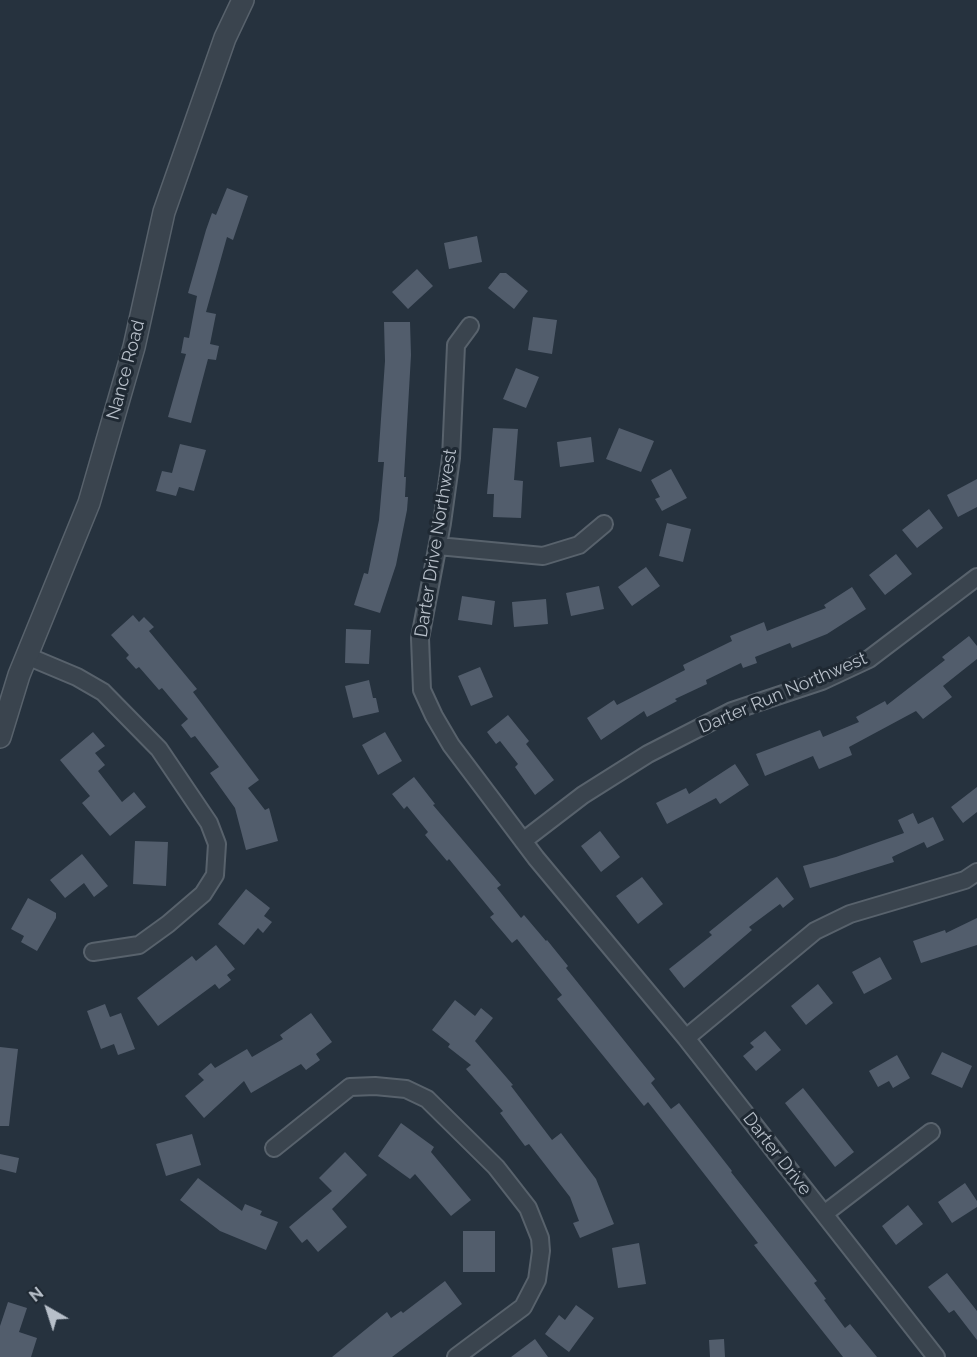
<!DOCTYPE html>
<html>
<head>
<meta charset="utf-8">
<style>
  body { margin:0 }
  #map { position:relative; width:977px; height:1357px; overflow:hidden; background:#26323e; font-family:Raleway,sans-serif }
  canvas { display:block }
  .north { position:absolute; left:18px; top:1279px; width:60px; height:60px; -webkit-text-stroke:4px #1f2933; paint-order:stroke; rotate:321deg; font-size:16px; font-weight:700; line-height:24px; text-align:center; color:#b7bfc9 }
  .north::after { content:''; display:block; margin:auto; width:21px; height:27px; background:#b7bfc9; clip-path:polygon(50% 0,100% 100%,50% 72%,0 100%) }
</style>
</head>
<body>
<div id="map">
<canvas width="977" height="1357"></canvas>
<div class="north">N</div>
</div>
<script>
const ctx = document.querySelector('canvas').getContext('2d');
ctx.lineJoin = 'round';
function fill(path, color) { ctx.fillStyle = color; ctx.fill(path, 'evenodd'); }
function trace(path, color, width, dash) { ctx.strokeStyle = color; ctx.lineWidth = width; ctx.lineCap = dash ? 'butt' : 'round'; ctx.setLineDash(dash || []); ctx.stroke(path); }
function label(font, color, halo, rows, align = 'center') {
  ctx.font = font + ' Raleway,sans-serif'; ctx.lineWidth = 6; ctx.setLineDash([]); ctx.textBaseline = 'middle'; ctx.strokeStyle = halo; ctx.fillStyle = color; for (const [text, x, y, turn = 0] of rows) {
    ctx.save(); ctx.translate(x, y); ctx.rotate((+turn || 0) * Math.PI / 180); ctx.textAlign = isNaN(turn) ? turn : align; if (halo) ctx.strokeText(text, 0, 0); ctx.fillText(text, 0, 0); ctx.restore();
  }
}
fill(new Path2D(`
  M227 188 248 196 233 240 227 237 206 312 216 314 210 344 219 346 216 360 208 359 191 423 168 417 186 354 181 353 184 337 189 338 197 296 188 293 206 230 212 213 216 215Z
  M477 236 482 262 449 269 444 243Z
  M417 269 433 286 408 309 392 292Z
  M500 273H506L528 291 514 309 488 288Z
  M533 317 557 320 552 354 528 350Z
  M384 322H410L411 355 404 477H406L405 497H408L407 510 396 565 380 613 354 605 364 573 368 574 379 520 384 462H378L385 361Z
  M516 368 539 377 526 408 503 399Z
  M493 428 518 429 514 480 523 481 521 518 493 517 494 494H487Z
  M619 428 654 441 641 472 606 459Z
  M591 437 594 462 560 467 557 442Z
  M180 444 206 450 194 491 179 487 176 496 156 491 162 471 172 473Z
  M671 469 687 498 662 511 655 499 660 497 651 480Z
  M977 479V507L958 517 947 495Z
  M929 509 943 528 917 548 902 530Z
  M667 523 691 529 683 562 659 556Z
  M896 554 912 574 885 595 869 575Z
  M646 567 660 586 632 606 618 587Z
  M599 586 604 609 571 616 566 593Z
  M852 587 866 609 827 634 792 648 790 643 755 657 757 663 743 668 741 663 706 680 707 684 675 699 677 701 647 717 644 711 601 740 587 718 614 700 617 705 685 670 683 665 732 641 730 636 764 622 767 631 826 608 824 605Z
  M462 596 495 601 492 625 458 620Z
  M546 599 548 624 514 627 512 602Z
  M133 615 139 622 144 617 154 627 149 631 197 689 193 692 259 780 248 788 265 810 269 808 278 841 246 850 235 808 210 773 219 767 195 736 191 738 181 725 188 719 162 688 159 690 139 667 136 669 126 658 129 655 111 635Z
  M346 629 371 630 369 664 345 663Z
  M969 636 977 646V659L943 686 952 697 923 719 916 711 849 747 852 755 819 769 813 756 765 776 756 754 820 730 823 737 859 722 856 717 885 701 887 705 945 660 942 657Z
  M480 667 493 697 471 706 458 676Z
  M369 680 373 698H376L379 712 353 718 345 686Z
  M508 715 529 741 526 744 554 780 535 795 515 767 518 764 500 741 496 744 487 732Z
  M93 732 105 746 95 753 105 765 98 771 122 802 134 792 146 807 110 836 82 803 90 796 60 760Z
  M385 732 402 761 378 775 362 745Z
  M735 764 749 785 720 804 716 798 667 824 656 803 686 788 689 794Z
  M414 777 435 804 433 805 501 885 497 888 521 918 524 915 546 941 547 940 568 966 566 968 655 1079 651 1083 671 1109 679 1103 732 1171 731 1172 817 1281 814 1283 826 1299 824 1300 845 1328 850 1324 877 1357H843L754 1245 758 1243 648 1102 644 1106 557 999 562 995 517 939 512 943 490 917 494 914 449 859 447 861 425 835 428 832 407 806 404 809 392 794Z
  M977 787V812L963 823 951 807Z
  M913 813 918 824 933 817 944 840 927 848 924 842 892 857 894 862 810 888 803 866 836 857 904 833 898 820Z
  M600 831 620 857 601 872 581 846Z
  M135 841 168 842 166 886 133 884Z
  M82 854 108 886 94 897 84 883 65 898 50 880Z
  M642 877 663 904 638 924 616 896Z
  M777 877 794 899 783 908 780 904 749 927 752 930 684 988 669 969 712 935 709 932Z
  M246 889 270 908 264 916 272 922 263 933 258 928 244 945 218 924Z
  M28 898 56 913V918L37 951 21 942 24 936 11 929Z
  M977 918V945L921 963 913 941 945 930 946 933Z
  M216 945 235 969 227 975 231 980 219 989 215 984 158 1026 137 998 192 956 196 961Z
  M880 957 892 979 864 994 852 972Z
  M818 984 833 1003 806 1025 791 1006Z
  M455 1000 475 1016 481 1008 493 1018 475 1041 513 1085 511 1086 552 1140 561 1133 596 1179 614 1224 580 1238 573 1223 579 1221 570 1197 529 1144 525 1146 500 1113 503 1111 466 1069 471 1065 448 1047 450 1044 432 1030Z
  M105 1004 110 1017 121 1013 135 1049 118 1055 114 1044 101 1049 87 1011Z
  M311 1013 332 1042 316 1054 320 1060 306 1070 301 1064 251 1093 244 1081 204 1118 185 1096 204 1080 198 1074 211 1063 215 1068 247 1049 252 1057 283 1039 280 1035Z
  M765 1031 781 1050 756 1071 743 1056 754 1047 750 1043Z
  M0 1047 18 1049 9 1126H0Z
  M942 1052 972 1066 962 1088 931 1074Z
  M897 1055 910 1078 893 1088 889 1081 878 1087 869 1071Z
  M803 1088 854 1152 835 1167 785 1103Z
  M401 1123 434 1147 431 1152 471 1200 451 1216 415 1174 410 1179 378 1156Z
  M192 1134 201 1165 166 1176 156 1144Z
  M345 1152 367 1175 332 1209 347 1227 318 1252 307 1239 302 1243 289 1227 332 1191 319 1178Z
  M0 1154 19 1158 16 1173 0 1169Z
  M198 1178 242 1211 245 1204 262 1211 260 1215 278 1222 266 1250 220 1231 180 1200Z
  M965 1183 977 1201V1207L952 1223 938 1202Z
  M908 1205 923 1224 896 1245 882 1226Z
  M463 1231H495V1272H463Z
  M639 1243 646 1284 618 1288 612 1248Z
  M947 1273 977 1311V1340L954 1310 949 1313 928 1287Z
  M445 1281 462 1304 392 1357H332L387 1312 391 1318 401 1311 403 1313Z
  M8 1302 27 1308 19 1332 37 1338 31 1357H0V1326Z
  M576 1305 594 1318 569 1352 545 1334 559 1315 565 1320Z
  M535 1339 548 1357H511Z
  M724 1339 725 1357H710L709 1340Z`), '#525d6c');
const minor = new Path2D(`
  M470 326 456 345 451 458 442 523 420 638 422 690 434 716 451 745 536 858 686 1038 936 1357
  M438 546 543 556 579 545 604 524
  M27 656 77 677 103 692 159 749 209 823 217 844 215 875 203 894 168 924 139 945 93 952
  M523 841 583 795 648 754 732 711 822 681 869 659 977 577
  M686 1038 815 931 850 914 965 880 977 872
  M274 1148 350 1087 375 1086 406 1089 427 1099 496 1167 528 1208 540 1238 541 1251 537 1280 523 1307 456 1357
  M824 1214 931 1132`);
const tertiary = new Path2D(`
  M0 737 19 675 89 503 134 347 164 212 225 38 243 0`);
trace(minor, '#58626c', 20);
trace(tertiary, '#58626c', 24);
trace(minor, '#3a444e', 16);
trace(tertiary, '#3a444e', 21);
label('18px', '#b7bfc9', '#1f2933', [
  ["Nance Road",126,370,-75],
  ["Darter Drive Northwest",436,543,-81],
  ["Darter Run Northwest",783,693,-23],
  ["Darter Drive",777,1154,52]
]);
</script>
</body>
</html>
